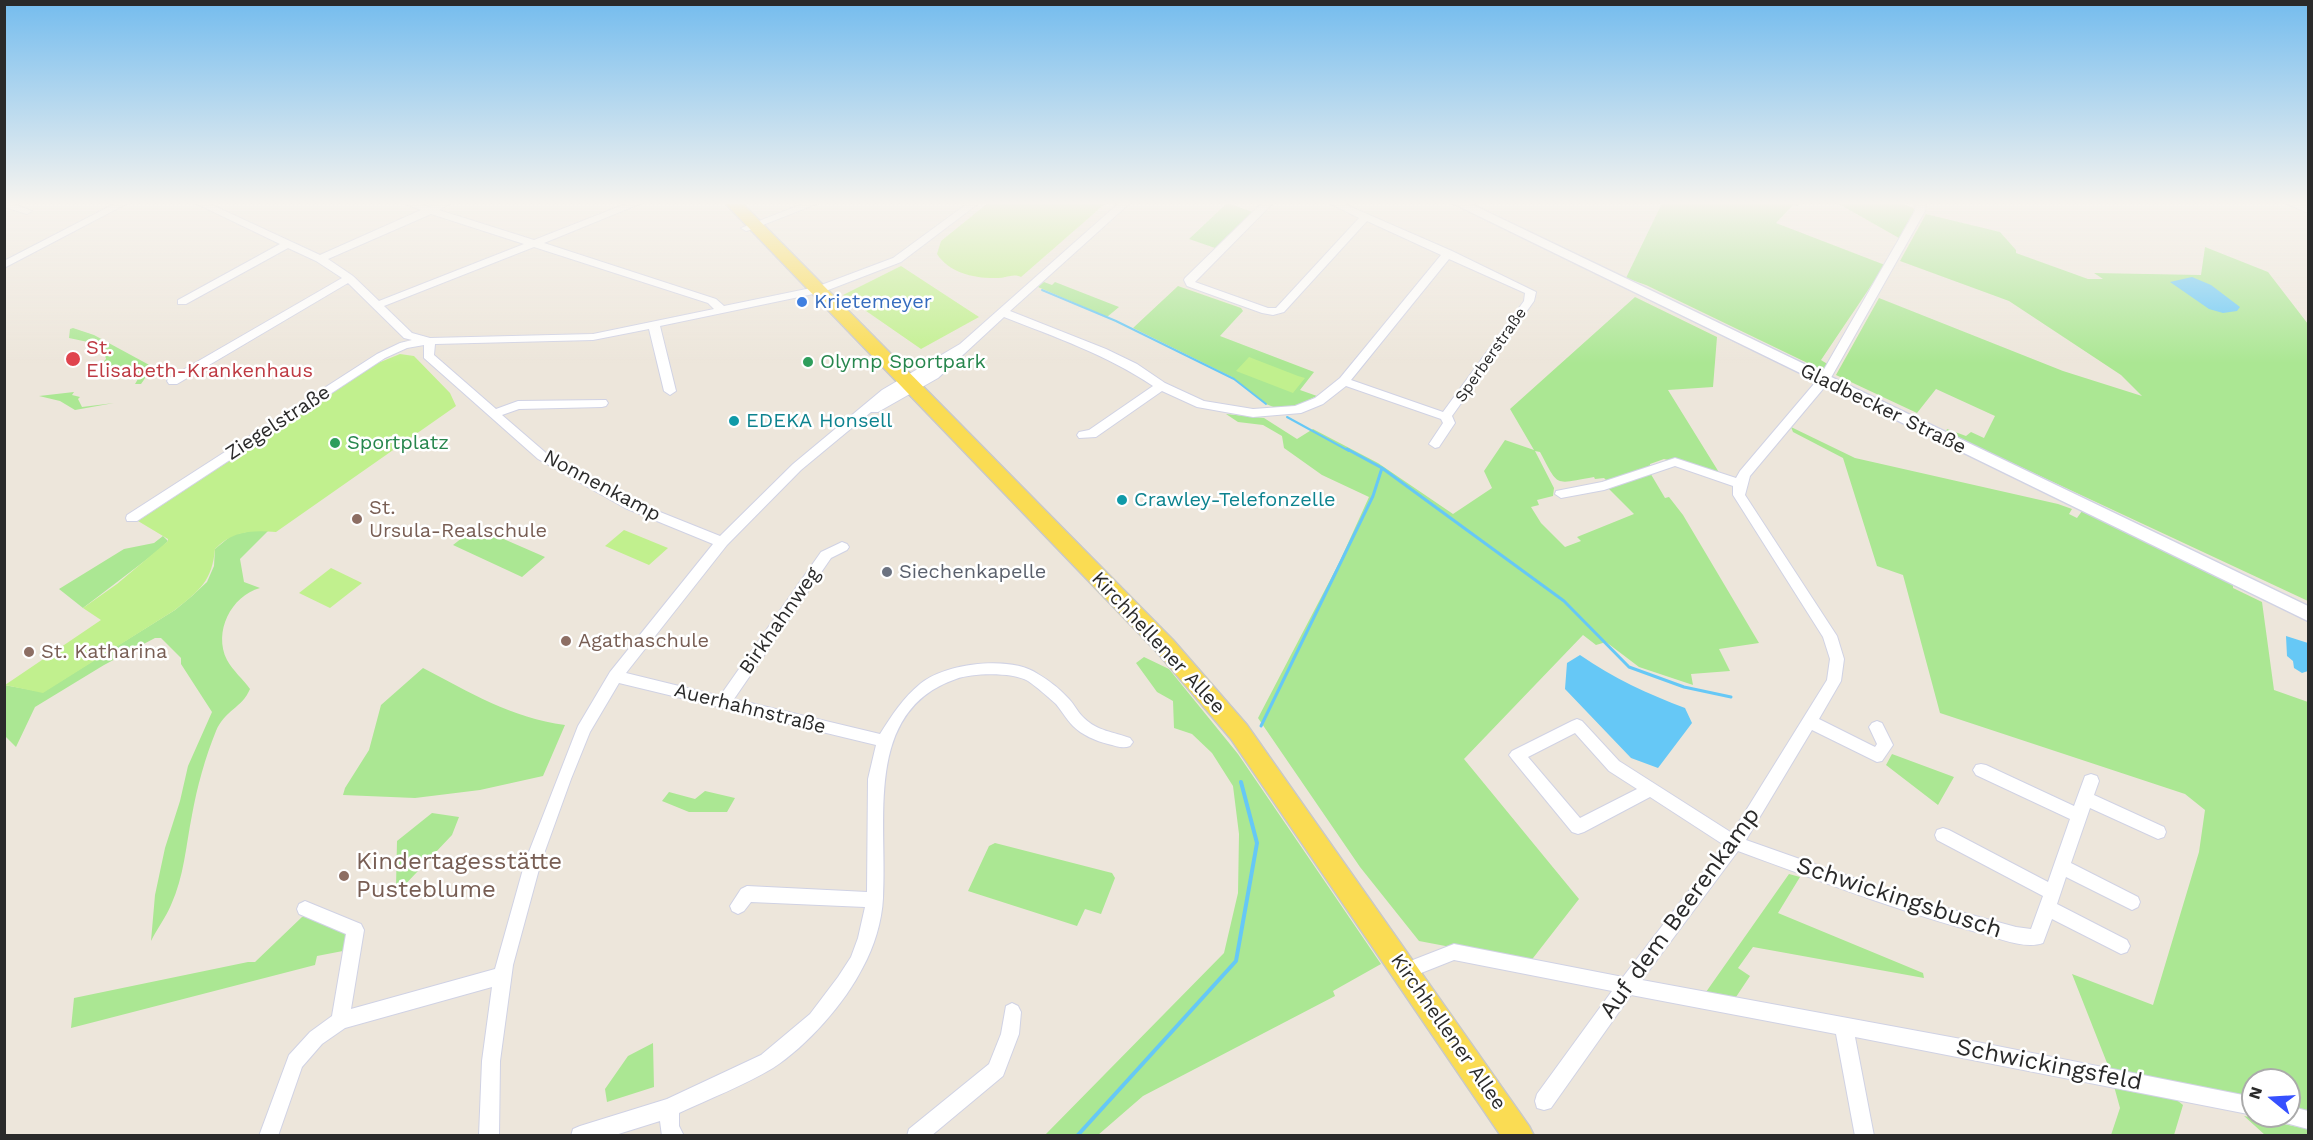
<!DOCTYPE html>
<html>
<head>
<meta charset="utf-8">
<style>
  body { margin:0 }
  #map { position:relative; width:2313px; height:1140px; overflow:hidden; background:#ede6db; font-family:"Work Sans",sans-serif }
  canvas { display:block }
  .frame { position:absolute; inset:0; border:6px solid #2a2a2a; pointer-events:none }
  .north { position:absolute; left:2241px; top:1068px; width:60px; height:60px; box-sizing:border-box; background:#fff; border:2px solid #aaa; border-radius:50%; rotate:288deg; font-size:16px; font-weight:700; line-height:24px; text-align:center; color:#2a2a2a }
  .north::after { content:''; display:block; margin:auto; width:21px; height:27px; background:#3650ff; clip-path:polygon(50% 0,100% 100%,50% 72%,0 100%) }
</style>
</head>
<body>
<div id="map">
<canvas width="2313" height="1140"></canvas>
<div class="frame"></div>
<div class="north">N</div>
</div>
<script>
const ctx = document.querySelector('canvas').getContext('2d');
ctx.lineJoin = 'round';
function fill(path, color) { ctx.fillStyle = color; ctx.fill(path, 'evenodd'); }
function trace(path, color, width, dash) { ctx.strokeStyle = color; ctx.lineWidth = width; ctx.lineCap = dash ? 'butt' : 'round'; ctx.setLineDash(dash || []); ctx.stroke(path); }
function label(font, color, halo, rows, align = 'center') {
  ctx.font = font + ' "Work Sans",sans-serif'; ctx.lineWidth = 5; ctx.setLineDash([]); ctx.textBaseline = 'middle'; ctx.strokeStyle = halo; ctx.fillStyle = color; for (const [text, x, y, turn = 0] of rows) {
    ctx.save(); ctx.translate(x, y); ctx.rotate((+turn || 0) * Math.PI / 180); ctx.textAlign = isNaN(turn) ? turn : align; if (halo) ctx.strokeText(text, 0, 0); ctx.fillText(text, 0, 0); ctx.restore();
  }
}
fill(new Path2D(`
  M1227 203 1253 212 1215 248 1189 239Z
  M1662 203H1801L1798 206 1793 205 1776 223 1885 265 1821 360 1829 365 1824 371 1646 285 1626 278Z
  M1837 203H1901L1915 209 1899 238Z
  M1926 214 2000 232 2016 250V253L2088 279H2103L2094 273 2201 275 2205 247 2268 272 2308 324V601L1946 432 1947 429 1966 436 1971 432 1984 438 1995 416 1936 389 1917 413 1836 375 1879 298 2063 371 2142 396 2121 375 2009 301 1900 261Z
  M1044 282 1052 285 1055 282 1119 307 1107 317 1038 287Z
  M1178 286 1241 308 1243 311 1220 336 1314 372 1300 390 1317 396 1298 405 1276 408 1266 404 1232 377 1133 328Z
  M1635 297 1717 337 1713 387 1668 390 1720 474 1664 459 1650 464V467L1608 482 1604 478 1595 479 1594 477C1554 484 1559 488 1540 452L1535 451 1554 488 1553 496 1537 500 1539 505 1531 507 1541 523 1565 547 1581 541 1577 537 1634 514 1607 487 1649 471 1665 498 1669 497 1683 515 1759 643 1719 649 1730 671 1691 674 1693 685 1639 667 1606 642 1596 645 1583 635 1464 759 1579 899 1530 962 1419 941 1360 867 1258 718 1339 563 1369 497 1322 475 1284 448 1282 436 1263 425 1238 422 1226 414 1264 418 1297 439 1313 429 1378 463 1453 514 1492 488 1484 471 1505 440 1534 450 1510 409Z
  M73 328 94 335 153 367 141 384H135L138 379C126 363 111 369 94 372L106 359 102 345 69 338 70 329Z
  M74 392 72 395 80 397 78 399 82 407 114 403 75 410 60 401 39 396Z
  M1791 427 1855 458 2058 504 2072 509 2069 514 2077 518 2082 511 2233 585V588L2262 602 2274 690 2308 702V1111L2289 1104V1080H2253V1097L2179 1083 2178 1101 2183 1105 2174 1135H2111L2120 1108 2109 1068 2072 974 2153 1005 2199 852 2205 810 2185 794 1940 713 1903 575 1877 566 1843 458 1793 432Z
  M476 527 545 557 522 577 453 545Z
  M255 530 268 531 240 559 244 582 260 588C231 596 213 632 227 660 233 671 243 679 250 689 242 708 225 710 216 731 205 758 197 787 192 815 186 845 184 877 171 905 166 917 157 929 151 941L155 895 165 848 180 801 188 766 212 712 181 664V658L161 638H155L104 665 35 707 16 747 5 736 4 685 43 692 175 610 192 596 207 582 214 566 215 549 232 535Z
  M163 536 168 541 159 550 83 608 59 589 124 549 154 543Z
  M1144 657 1169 669 1238 754 1381 964 1333 991 1335 996 1143 1096 1098 1135H1045L1224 953 1238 893 1239 834 1233 786 1212 753 1192 734 1174 728 1173 701 1157 692 1136 663Z
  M423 668C469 692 512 718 565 725L543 776 480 790 415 798 343 795 345 788 369 750 381 705Z
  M1892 754 1954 777 1938 805 1886 765Z
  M705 791 735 798 727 812H689L662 801 669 792 695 799Z
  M432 813 459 817 452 835 400 890 396 887 397 841Z
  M995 843 1112 873 1115 878 1101 914 1085 909 1077 926 968 891 989 846Z
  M1789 874 1800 877 1778 913 1923 973 1924 978 1753 947 1738 968 1750 976 1736 997 1706 992Z
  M311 914 350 937 348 950 317 956 315 965 71 1028 74 998 248 962H255L302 917Z
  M653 1043 654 1087 607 1102 605 1089 628 1056Z
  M2244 1116 2308 1129V1135H2265Z`), '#abe793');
fill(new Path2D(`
  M988 203H1106L1021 277C1013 273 1006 278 998 278 976 279 949 273 937 254L941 241Z
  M901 266 979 317 921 349 843 295Z
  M400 354 414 356 450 393 456 406 276 532C252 530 232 531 215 549 212 581 200 590 175 610L43 693 5 685 101 620 83 608 117 584 168 541V539L138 521 378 363Z
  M1249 357 1298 376 1305 378 1293 393 1236 371Z
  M624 530 668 548 649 565 605 546Z
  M331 568 362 583 330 608 299 593Z`), '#c1f08e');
fill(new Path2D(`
  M2192 277 2211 285 2240 307 2237 311 2223 313 2209 309 2170 282Z
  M2286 636 2308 643V671L2302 673 2294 668 2293 661 2287 656Z
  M1580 655C1613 678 1648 694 1685 708L1692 723 1658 768 1631 758 1565 689 1567 663Z`), '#66c8f6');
trace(new Path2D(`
  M1042 290 1116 321 1234 379 1266 404
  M1287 417 1349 451`), '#66c8f6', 2);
trace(new Path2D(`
  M1382 468 1564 601 1629 667 1684 687 1731 697
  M1261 726 1373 496 1382 468 1347 449`), '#66c8f6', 3);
trace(new Path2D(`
  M1077 1136 1236 961 1257 843 1241 782`), '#66c8f6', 4);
const minor = new Path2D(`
  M4 203H11L32 211 27 214 4 207Z
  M116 203H128L4 268V261Z
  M195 203H208L320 255 421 210 403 203H418L429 207 438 203H451L439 210 534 240 628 203H642L544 243 716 299 724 306 816 287 893 258 968 203H979L901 262 823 292 660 326 676 391 670 395 664 391 649 329 593 340 435 344 434 355 496 409 518 401 606 400 608 403 606 406 602 407 519 409 502 415 546 453 635 502 720 536 793 464 882 390 960 344 1119 203H1130L1010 311 1106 349 1137 364 1165 383 1204 401 1253 409 1295 406 1315 398 1340 378 1441 255 1367 221 1284 312 1273 315 1262 313 1187 286 1184 280 1185 278 1262 203H1273L1195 282 1268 308H1276L1359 218 1329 203H1342L1452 251 1536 292 1534 301 1452 416 1455 423 1439 447 1435 448 1429 444 1443 423 1441 419 1346 386 1323 404 1301 413 1253 417 1197 407 1162 391 1096 437 1079 438 1077 435 1079 432 1089 430 1153 386C1107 355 1055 337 1004 317L938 378 878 412H871L801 470 727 545 626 673 720 696 821 552 842 542 847 544 849 547 847 550 831 558 734 699 880 734C892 715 903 698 920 684 945 663 1011 655 1038 674 1048 680 1059 688 1067 697 1074 703 1077 712 1084 718 1097 731 1114 732 1130 738L1133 742 1130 746C1123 749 1116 746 1108 744 1096 741 1082 735 1073 726 1066 719 1062 711 1056 704 1048 697 1037 687 1028 681 1012 672 973 673 956 679 862 711 888 822 883 898 882 921 874 947 863 967 845 1003 807 1046 773 1068 745 1085 709 1099 679 1113V1126L684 1136H662L660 1121 612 1136H571L573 1129 580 1126 667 1099 761 1055 810 1014 838 977 851 957 858 938 865 907 751 902 744 911 738 914 732 911 730 906 741 889 747 886 867 892 868 779 876 745 619 683 590 732 571 779 541 862 513 965 500 1061 499 1136H479L482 1061 492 987 345 1028 322 1044 302 1067 278 1136H259L289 1055 310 1032 332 1016 346 934 299 914 297 909 299 904 305 901 361 924 364 930 351 1009 495 969 525 862 578 726 610 672 713 544 625 508 538 459 424 358V345L407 348 385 358 137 521H127L126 518 127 515 377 354 400 343 412 340 404 338 348 283 177 384H169L167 381 169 378 342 278 316 261 288 248 186 304H178V300L280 244ZM431 214 524 244 379 301 353 276 328 259ZM534 247 708 303 714 309 593 334 430 338 412 333 384 306ZM1449 259 1525 293 1524 301 1443 412 1351 380Z
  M805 203H819L750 230 746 231 741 228Z
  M1916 203H1926L1925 211 1828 383 1750 476 1745 495 1837 636 1844 659 1841 681 1819 719 1875 747 1877 744 1869 727 1872 723 1877 721 1882 723 1893 745 1882 761 1877 762 1812 730 1746 840 1913 899 2016 927 2031 929 2043 896 1937 840 1935 835 1937 830 1943 828 1949 830 2048 882 2070 819 1976 775 1973 770 1976 765 1981 764 1986 765 2074 806 2085 776 2091 774 2097 776 2099 781 2094 795 2164 827 2166 832 2164 837 2158 839 2090 808 2071 863 2138 897 2140 902 2138 907 2132 910 2066 877 2057 904 2127 940 2130 946 2127 952 2121 954 2052 919 2043 943C2024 950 1996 937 1976 932 1895 910 1817 880 1738 851L1642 980 1972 1041 2253 1097V1115L1855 1037 1874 1136H1855L1836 1034 1631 995 1551 1108 1544 1110 1537 1108 1535 1101 1537 1094 1612 991 1454 960 1406 979 1400 977 1397 971 1400 965 1454 944 1623 977 1724 845 1650 797 1584 832 1578 834 1572 832 1512 759 1509 755 1512 751 1572 721 1577 719 1582 721 1619 761 1732 833 1827 680 1830 659 1823 637 1733 495V486L1675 466 1604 490 1561 498 1555 494 1556 491 1602 482 1675 458 1736 478 1740 471 1819 378 1915 211ZM1575 733 1609 771 1637 789 1580 818 1528 757Z
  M2285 203H2299L2308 207V213Z
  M1012 1003 1018 1006 1021 1012 1019 1034 1003 1076 931 1136H907L909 1129 989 1064 1001 1034 1006 1006Z
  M2289 1106 2308 1111V1129L2282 1122 2280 1116H2289Z`);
const secondary = new Path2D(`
  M1452 203H1469L2308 606V621Z`);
const primary = new Path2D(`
  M725 203H742L1173 640 1247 725 1529 1126 1534 1136H1501L1231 739 1157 652Z`);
trace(minor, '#d0d2e4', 2);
trace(secondary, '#d0d2e4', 3);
trace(primary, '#c8c8c8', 3);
fill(minor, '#fff');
fill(secondary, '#fff');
fill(primary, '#fadc53');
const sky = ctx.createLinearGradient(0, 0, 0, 363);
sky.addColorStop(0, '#74bcee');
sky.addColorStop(0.56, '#f7f4ef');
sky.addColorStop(1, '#f7f4ef00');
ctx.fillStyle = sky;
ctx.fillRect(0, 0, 2313, 363);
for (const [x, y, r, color] of [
  [802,302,6,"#3f7fe0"],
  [73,359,8,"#e0444e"],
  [808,362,6,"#2e9e5b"],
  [734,421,6,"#0f9aa8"],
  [335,443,6,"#2e9e5b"],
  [1122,500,6,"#0f9aa8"],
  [357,519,6,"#8d6e63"],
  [887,572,6,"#6b7280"],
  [566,641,6,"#8d6e63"],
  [29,652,6,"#8d6e63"],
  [344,876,6,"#8d6e63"]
]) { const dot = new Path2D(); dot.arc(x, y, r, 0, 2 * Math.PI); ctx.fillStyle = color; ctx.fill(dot); trace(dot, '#fff', 2); }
label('16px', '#2a2a2a', '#fff', [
  ["Sperberstraße",1491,355,-55]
]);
label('20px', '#366cbe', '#fff', [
  ["Krietemeyer",814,302]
], 'left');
label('20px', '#be3a42', '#fff', [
  ["St.",86,348],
  ["Elisabeth-Krankenhaus",86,371]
], 'left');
label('20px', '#27864d', '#fff', [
  ["Olymp Sportpark",820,362],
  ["Sportplatz",347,443]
], 'left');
label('20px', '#2a2a2a', '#fff', [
  ["Gladbecker Straße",1883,409,26],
  ["Ziegelstraße",278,423,-33],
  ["Nonnenkamp",602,486,28],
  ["Birkhahnweg",780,621,-55],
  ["Kirchhellener Allee",1158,643,47],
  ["Auerhahnstraße",750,709,14],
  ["Kirchhellener Allee",1448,1032,55]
]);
label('20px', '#0d838f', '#fff', [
  ["EDEKA Honsell",746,421],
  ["Crawley-Telefonzelle",1134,500]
], 'left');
label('20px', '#785e54', '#fff', [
  ["St.",369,508],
  ["Ursula-Realschule",369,531],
  ["Agathaschule",578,641],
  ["St. Katharina",41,652]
], 'left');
label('20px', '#5b616d', '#fff', [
  ["Siechenkapelle",899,572]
], 'left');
label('24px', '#785e54', '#fff', [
  ["Kindertagesstätte",356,862],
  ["Pusteblume",356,890]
], 'left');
label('24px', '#2a2a2a', '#fff', [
  ["Schwickingsbusch",1899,898,18],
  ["Auf dem Beerenkamp",1680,913,-54],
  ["Schwickingsfeld",2049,1065,11]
]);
</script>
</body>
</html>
